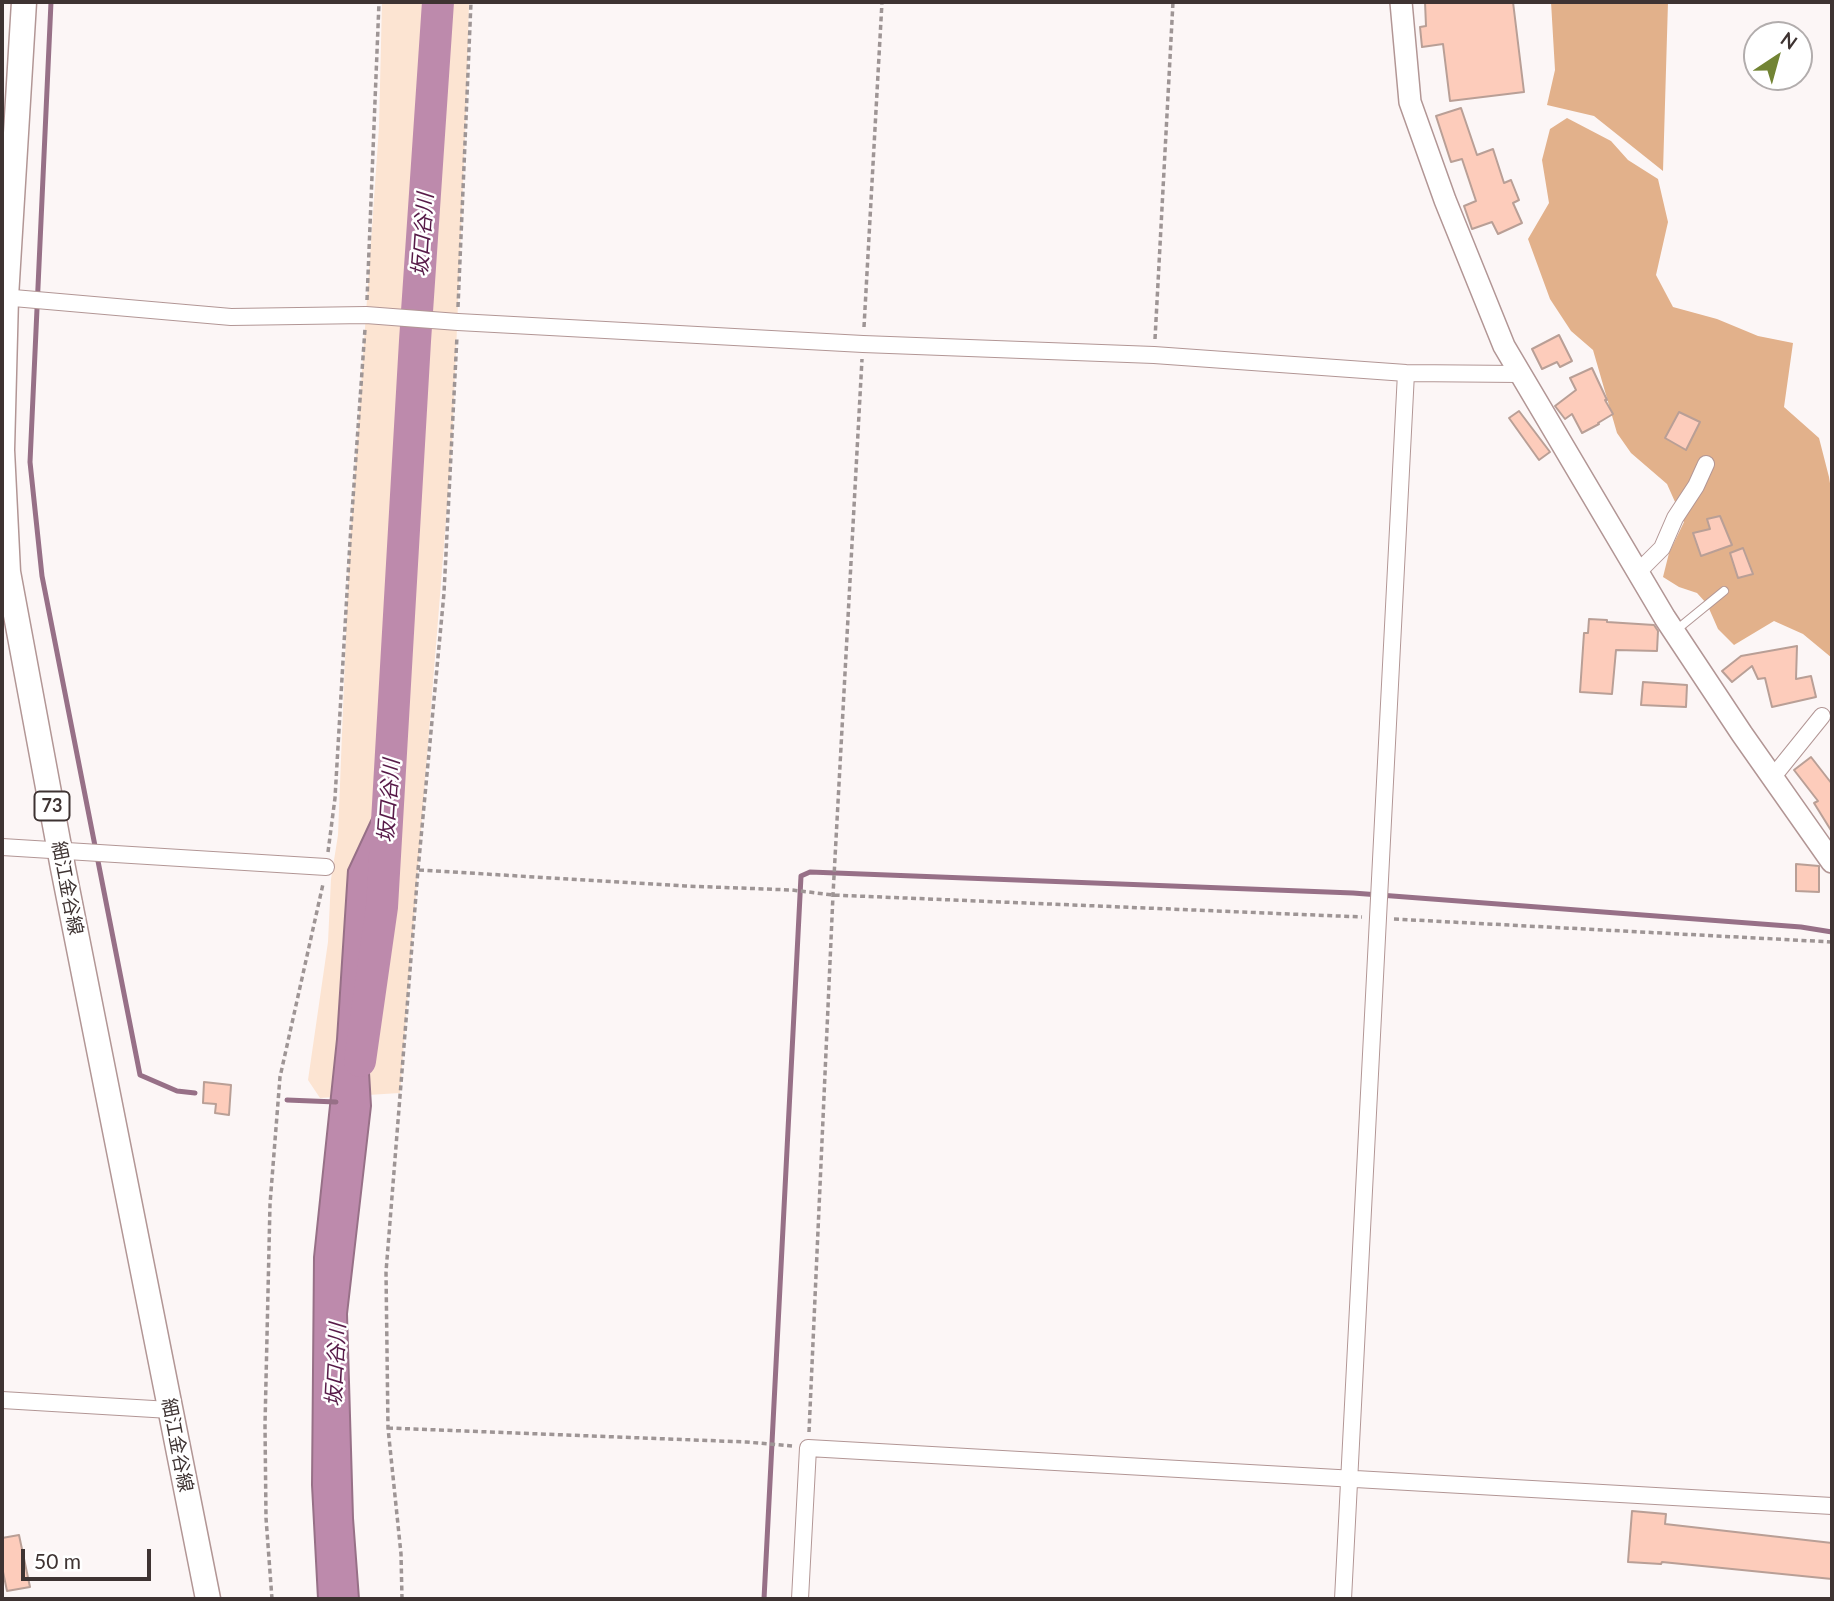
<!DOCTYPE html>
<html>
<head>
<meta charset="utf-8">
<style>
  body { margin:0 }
  #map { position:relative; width:1834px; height:1601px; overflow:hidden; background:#fcf6f6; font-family:Lato,sans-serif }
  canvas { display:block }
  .frame { position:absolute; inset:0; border:4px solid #3e3332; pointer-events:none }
  .north { position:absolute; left:1743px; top:21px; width:70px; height:70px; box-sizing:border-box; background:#fff; border:2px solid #b2adad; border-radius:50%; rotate:36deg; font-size:19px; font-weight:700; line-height:28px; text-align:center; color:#3e3332 }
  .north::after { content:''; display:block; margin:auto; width:24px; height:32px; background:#728434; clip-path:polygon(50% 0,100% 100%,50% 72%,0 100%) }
  .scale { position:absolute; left:21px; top:1549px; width:130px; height:32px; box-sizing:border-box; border:4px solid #3e3332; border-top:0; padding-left:9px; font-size:21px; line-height:24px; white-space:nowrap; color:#3e3332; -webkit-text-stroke:5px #fff; paint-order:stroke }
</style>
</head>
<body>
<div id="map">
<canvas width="1834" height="1601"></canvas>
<div class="frame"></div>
<div class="north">N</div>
<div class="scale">50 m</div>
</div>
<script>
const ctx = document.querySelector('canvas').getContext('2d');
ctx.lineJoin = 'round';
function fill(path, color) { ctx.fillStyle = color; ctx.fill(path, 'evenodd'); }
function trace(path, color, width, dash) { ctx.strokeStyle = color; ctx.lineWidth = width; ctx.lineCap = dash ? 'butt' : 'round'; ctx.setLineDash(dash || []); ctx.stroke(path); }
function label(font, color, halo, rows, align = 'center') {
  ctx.font = font + ' Lato,"Noto Sans JP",sans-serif'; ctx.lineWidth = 5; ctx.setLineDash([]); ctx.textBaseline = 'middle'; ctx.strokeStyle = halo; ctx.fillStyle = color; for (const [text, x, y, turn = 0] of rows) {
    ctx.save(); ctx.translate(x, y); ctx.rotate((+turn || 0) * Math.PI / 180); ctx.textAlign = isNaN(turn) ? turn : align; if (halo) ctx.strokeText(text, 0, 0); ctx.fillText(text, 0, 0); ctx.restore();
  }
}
fill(new Path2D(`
  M382 2H469L467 90 452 446 400 1093 320 1098 308 1080 328 942 331 879 338 835 349 557 379 127Z`), '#fce4d2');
fill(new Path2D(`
  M1551 2H1668L1663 171 1594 116 1547 105 1555 70Z
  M1567 118 1611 141 1628 160 1658 179 1668 222 1656 275 1673 307 1717 319 1758 336 1793 343 1784 407 1819 438 1829 477 1832 496V658L1803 634 1774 621 1734 645 1718 629 1707 604 1697 593 1679 587 1663 577 1669 553 1684 522 1667 484 1631 453 1617 433 1593 350 1571 331 1550 299 1528 239 1549 203 1542 160 1550 129Z`), '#e2b18b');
const water = new Path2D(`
  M390 780 385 860 362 955 371 1106 347 1314 353 1518 359 1599H318L312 1485 314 1257 337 1039 348 870Z`);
fill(water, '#bd8aac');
trace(water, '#977087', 2);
trace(new Path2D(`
  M51 2 30 462 42 576 140 1075 177 1091 195 1093
  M287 1100 336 1102
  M764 1599 801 876 810 872 1353 893 1801 927 1832 932`), '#977087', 5);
trace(new Path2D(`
  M360 1061 382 907 415 341 438 2`), '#bd8aac', 32);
const building = new Path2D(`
  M1425 2H1513L1524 92 1450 101 1443 44 1422 47 1420 27 1426 26Z
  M1461 108 1477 155 1493 149 1504 183 1511 180 1519 200 1513 203 1522 223 1498 234 1492 222 1472 229 1464 206 1476 201 1462 159 1451 162 1436 116Z
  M1559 335 1572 361 1560 367 1557 362 1542 369 1532 349Z
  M1592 368 1607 400H1605L1613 414 1598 423 1599 424 1582 433 1572 414 1565 419 1555 406 1576 390 1570 378Z
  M1519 411 1550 452 1539 460 1509 418Z
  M1679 412 1700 422 1686 450 1665 438Z
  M1720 516 1732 545 1701 556 1693 533 1710 529 1707 519Z
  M1743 548 1753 574 1738 578 1730 553Z
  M1589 619 1607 620V622L1654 625 1658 631 1657 651 1616 650 1612 694 1580 692 1584 633H1588Z
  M1797 646 1796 679 1811 676 1816 697 1772 707 1765 678 1758 679 1752 666 1732 682 1722 671 1741 656Z
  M1643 682 1687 685 1686 707 1641 705Z
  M1811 757 1832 784V832L1814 803 1818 801 1794 770Z
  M1796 864 1819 866V892L1796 891Z
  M204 1082 231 1085 229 1115 215 1113 216 1104 203 1103Z
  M1632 1511 1666 1514 1665 1524 1832 1543V1579L1662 1562 1661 1564 1628 1562Z
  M19 1535 30 1587 7 1591 2 1567V1538Z`);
fill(building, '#fdccbb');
trace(building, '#b99f96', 2);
const lane = new Path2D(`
  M1675 631 1724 591`);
const street = new Path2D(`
  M2 297 231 317 366 315 458 322 863 344 1154 355 1406 373 1519 374
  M1637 573 1662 548 1675 518 1696 486 1706 464
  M1772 778 1822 716
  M2 847 326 867
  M2 1400 170 1410
  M800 1599 808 1448 1832 1506
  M1343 1599 1406 373`);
const secondary = new Path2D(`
  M1401 2 1410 102 1445 200 1504 346 1665 618 1742 734 1832 862`);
const primary = new Path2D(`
  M24 2 6 297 2 450 8 572 63 868 208 1599`);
trace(lane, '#b29695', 10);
trace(street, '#b29695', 18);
trace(secondary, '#b29695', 24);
trace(primary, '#b29695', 27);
trace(new Path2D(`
  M367 300 379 2
  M458 307 471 2
  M864 327 882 2
  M1155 339 1173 2
  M328 852 335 798 350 541 365 329
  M419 870 685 886 792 890 833 895 1362 917
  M1394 919 1832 942
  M388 1428 746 1442 792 1446
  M809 1432 833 895 862 359
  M272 1599 266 1518 265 1425 270 1204 280 1077 323 884
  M402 1599 401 1554 388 1428 386 1272 418 870 444 593 457 336`), '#9e9595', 3.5, [5, 3.5]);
trace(lane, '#fff', 8);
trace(street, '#fff', 16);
trace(secondary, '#fff', 21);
trace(primary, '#fff', 24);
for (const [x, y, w] of [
  [52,806,35]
]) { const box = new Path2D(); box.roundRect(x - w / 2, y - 14.5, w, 29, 5); ctx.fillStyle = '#fff'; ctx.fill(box); trace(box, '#3e3332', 2); }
label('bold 18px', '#3e3332', null, [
  ["73",52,806]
]);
label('19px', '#3e3332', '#fff', [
  ["細江金谷線",67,888,79],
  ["細江金谷線",177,1445,79]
]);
label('italic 21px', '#571a48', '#fff', [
  ["坂口谷川",423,235,-86],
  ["坂口谷川",389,801,-86],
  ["坂口谷川",336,1365,-87]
]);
</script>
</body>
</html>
